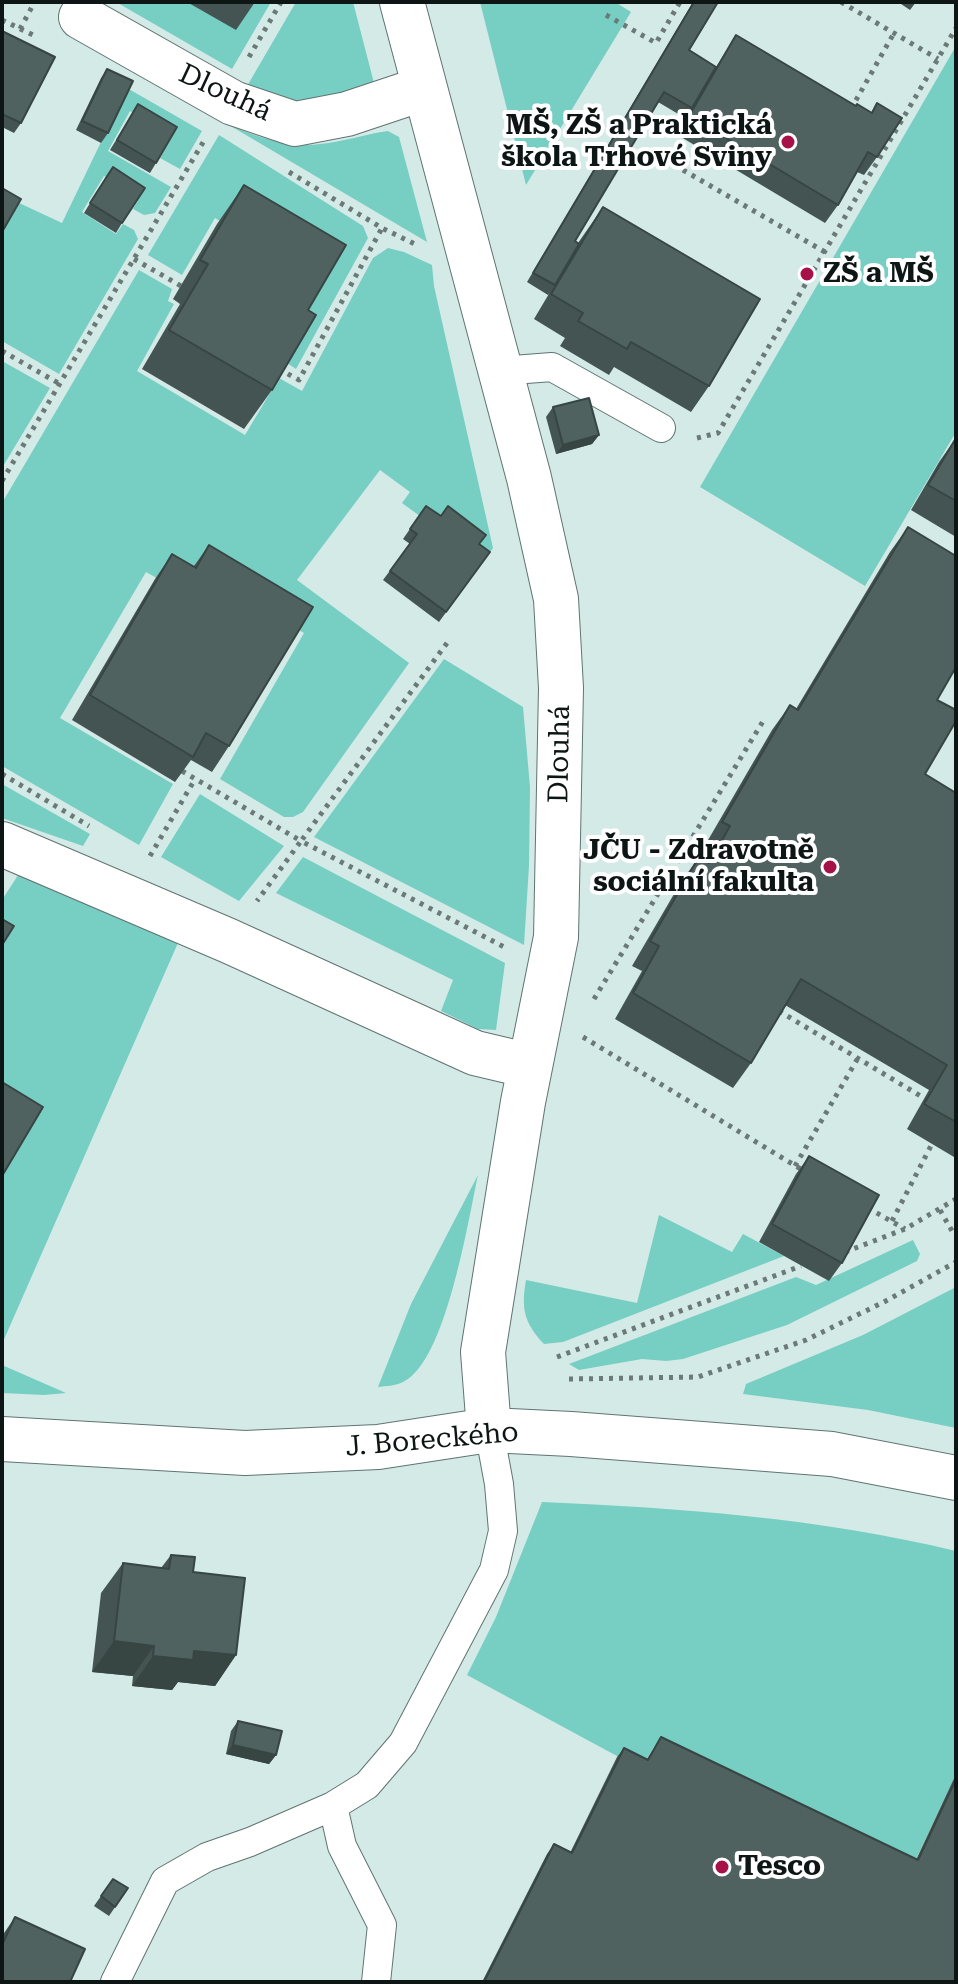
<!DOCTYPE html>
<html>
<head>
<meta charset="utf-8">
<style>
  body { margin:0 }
  #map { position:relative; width:958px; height:1984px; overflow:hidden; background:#d4eae7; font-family:"Roboto Serif",serif }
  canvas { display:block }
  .frame { position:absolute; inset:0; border:4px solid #0e1615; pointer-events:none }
</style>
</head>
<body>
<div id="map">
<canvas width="958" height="1984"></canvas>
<div class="frame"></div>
</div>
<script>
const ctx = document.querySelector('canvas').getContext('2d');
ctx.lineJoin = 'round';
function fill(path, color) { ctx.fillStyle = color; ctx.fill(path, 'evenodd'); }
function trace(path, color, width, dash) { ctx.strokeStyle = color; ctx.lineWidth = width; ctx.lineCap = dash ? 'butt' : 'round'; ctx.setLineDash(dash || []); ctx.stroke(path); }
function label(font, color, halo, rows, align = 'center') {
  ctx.font = font + ' "Roboto Serif",serif'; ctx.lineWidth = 8; ctx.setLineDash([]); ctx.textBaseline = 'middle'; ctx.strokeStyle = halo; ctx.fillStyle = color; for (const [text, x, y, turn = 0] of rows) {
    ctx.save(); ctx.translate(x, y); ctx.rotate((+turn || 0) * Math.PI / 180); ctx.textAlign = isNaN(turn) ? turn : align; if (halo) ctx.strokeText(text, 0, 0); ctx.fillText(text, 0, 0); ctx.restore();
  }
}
fill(new Path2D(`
  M116 2H271L232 69Z
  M296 2H353L375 87 299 109 243 93Z
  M480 2H615L631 12 526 185Z
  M956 46V432L865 586 700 487Z
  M127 88 202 131 180 169 160 158 173 135 130 111 108 151 171 187 155 213 144 215 133 209 140 197 104 176 82 212 116 234 123 224 134 230 138 239 59 374 2 341V195L62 223Z
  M229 125C257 137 288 148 320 144 343 142 365 134 388 131L399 137 427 242Z
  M219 135 363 226 368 238 296 369 287 363 285 348 323 283 215 218 182 275 148 255Z
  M388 248 404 252 432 265 434 286 493 548 483 562 402 503 410 492 380 470 297 580 409 663 303 812 293 817H284L220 779 304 633 190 565 176 589 146 572 60 718 173 784 139 845 2 766V503L139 270 172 289 168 301 174 304 137 371 245 435 279 378 302 391 373 258Z
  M2 361 50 388 2 468Z
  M444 659 523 707 530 787 529 866 524 945 314 837Z
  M2 784 90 834 83 846 2 818Z
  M200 794 284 846 239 901 161 857Z
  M303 857 505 963 496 1030 478 1029 441 1011 453 980 276 893Z
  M20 872 181 936 2 1344V1176L28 1132 2 1116V900Z
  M478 1175C468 1221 446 1362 403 1382 396 1386 385 1386 378 1387L411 1304Z
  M659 1215 732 1252 743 1234 784 1256 563 1342 544 1344C524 1323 521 1308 526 1280L637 1303Z
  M913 1240 920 1254 917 1261 787 1325 683 1359 666 1361 642 1359 579 1370 569 1364 796 1277 816 1285Z
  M956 1287V1428L868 1410 743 1394 746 1384 863 1335Z
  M2 1365 66 1393 44 1395 2 1393Z
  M542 1502C682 1508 819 1518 956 1551V1774L911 1870 654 1747 641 1769 467 1675 496 1617Z`), '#77cec3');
const lane = new Path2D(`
  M500 371 552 367 661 428
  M333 1806 342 1846 382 1925 376 1982
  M115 1982 165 1881 207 1857 250 1842 333 1806 367 1785 403 1743 494 1570 503 1531 499 1484 489 1430`);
const street = new Path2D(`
  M402 2 529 478 556 599 561 688 556 937 523 1102 483 1352 489 1430
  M81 17 233 103 295 124 347 114 425 88
  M2 844 229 941 475 1053 530 1066
  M2 1439 245 1453 378 1447 489 1430 571 1434 832 1454 956 1478`);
trace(lane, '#607471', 30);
trace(street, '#607471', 46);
trace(new Path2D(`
  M841 2 938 59
  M606 15 656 43 680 2
  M2 20 37 37
  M20 29 33 5
  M249 57 281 2
  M851 109 894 33
  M657 155 825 252
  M289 172 382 228 419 246
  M134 259 181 286
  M2 351 60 384
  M279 369 299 380 382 228
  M697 438 718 433 956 28
  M2 481 205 139
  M447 643 301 841 508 949
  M182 771 301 841 257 901
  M2 774 89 826
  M150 856 195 779
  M594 999 765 718
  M779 1011 929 1101
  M583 1037 804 1171
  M795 1166 858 1058
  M868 1208 905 1229
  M940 1210 952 1231
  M892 1221 934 1140
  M845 1252 905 1229 956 1199
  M557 1357 801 1266
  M569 1379 698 1377 806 1340 884 1302 956 1262`), '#6b7977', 5, [4, 6]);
trace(lane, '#fff', 28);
trace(street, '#fff', 44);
fill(new Path2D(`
  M187 2H255L236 30Z
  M693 2H718L689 50 716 67 736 35 856 106 871 113 877 103V157L864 175 857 172 838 205 825 223 676 134 689 111 685 118 658 102 575 241 578 243 603 207 709 386 691 412 614 367 609 375 560 346 565 338 534 319 550 292 548 295 527 282Z
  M898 2H916L910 10Z
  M2 31 21 123 14 133 2 127Z
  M107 69 108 133 101 143 76 130 101 78Z
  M138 104 156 163 150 173 110 150Z
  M106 177 122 223 116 233 84 213Z
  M244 185 308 310 272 390 244 429 142 369 180 304 173 299 217 224Z
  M553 407 599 435 592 444 556 454 546 417Z
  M956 438V537L911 510 939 462Z
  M426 506 490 552 439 622 383 580 410 544 403 539Z
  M908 527 937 700 925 774 956 793V1154L954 1157 907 1129 929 1090 785 1005 751 1063 733 1088 615 1019 642 971 632 966 681 882 699 857 706 861 712 852 704 847 772 730 790 705 796 709 890 552Z
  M209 545 229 746 212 772 191 760 175 782 72 720 155 579 172 554 194 566Z
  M809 1156 842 1263 829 1281 759 1242 796 1174Z
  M171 1555 193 1572 236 1655 215 1686 178 1682 172 1690 132 1686 133 1676 92 1672 101 1593 123 1563 161 1568Z
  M238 1721 276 1755 269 1764 226 1754 231 1731Z
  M661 1737 916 1860 956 1774V1982H482L547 1854 554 1844 570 1853 617 1757 624 1748 647 1759Z
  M113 1879 128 1888 109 1916 94 1906Z
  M15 1917 2 1982V1936Z`), '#445453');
fill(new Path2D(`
  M599 435 592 444 556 454 563 445Z
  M114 1641 154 1646 133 1676 92 1672Z
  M194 1651 236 1655 215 1686 178 1682 172 1690 132 1686 153 1656Z
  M233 1745 276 1755 269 1764 226 1754Z`), '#374543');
const building = new Path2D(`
  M694 2H718L689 50 716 67 692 108 664 92 575 241 579 244 555 285 533 273Z
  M2 31 55 57 21 123 2 114Z
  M736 35 856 106 857 104 872 113 877 103 902 118 877 157 868 152 838 205 689 116Z
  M107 69 133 81 108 133 82 121Z
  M138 104 177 127 156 163 117 140Z
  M113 167 145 188 122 223 90 203Z
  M244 185 346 245 308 310 316 315 272 390 169 330 208 264 200 260Z
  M2 188 21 199 2 232Z
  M603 207 760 299 709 386 631 342 627 349 578 321 583 313 551 294Z
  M589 398 599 435 563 445 553 407Z
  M956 438V501L928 485Z
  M426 506 441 516 448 506 486 535 479 544 490 552 446 612 390 571 417 534 410 529Z
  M908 527 956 556V667L937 700 956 710V721L925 774 956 793V1122L924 1104 947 1065 801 979 751 1063 633 993 659 946 650 941 699 857 709 863 730 826 722 822 790 705 798 710Z
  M209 545 313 607 229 746 206 733 193 757 90 695 172 554 196 568Z
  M2 919 14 926 2 945Z
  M2 1082 43 1107 2 1176Z
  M809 1156 879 1195 842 1263 772 1224Z
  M171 1555 195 1557 193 1572 245 1578 236 1655 194 1651 193 1660 153 1656 154 1646 114 1641 123 1563 169 1569Z
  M238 1721 282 1731 276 1755 233 1745Z
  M661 1737 918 1860 956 1779V1982H484L554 1844 572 1853 624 1748 648 1760Z
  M113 1879 128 1888 115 1907 101 1896Z
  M15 1917 85 1949 70 1982H2V1945Z`);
fill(building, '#4f6260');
trace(building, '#374543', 2);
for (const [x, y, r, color] of [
  [788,142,8,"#a61148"],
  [807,274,8,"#a61148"],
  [830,867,8,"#a61148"],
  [722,1867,8,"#a61148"]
]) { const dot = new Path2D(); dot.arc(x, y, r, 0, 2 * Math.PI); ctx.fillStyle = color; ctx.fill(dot); trace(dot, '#fff', 3); }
label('28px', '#0e1615', '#fff', [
  ["Dlouhá",225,93,25],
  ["Dlouhá",560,754,-89],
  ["J. Boreckého",432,1440,-5]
]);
label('bold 28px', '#0e1615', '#fff', [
  ["MŠ, ZŠ a Praktická",772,126],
  ["škola Trhové Sviny",772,158],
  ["ZŠ a MŠ",823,274,"left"],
  ["JČU - Zdravotně",814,851],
  ["sociální fakulta",814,883],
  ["Tesco",738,1867,"left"]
], 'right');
</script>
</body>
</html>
